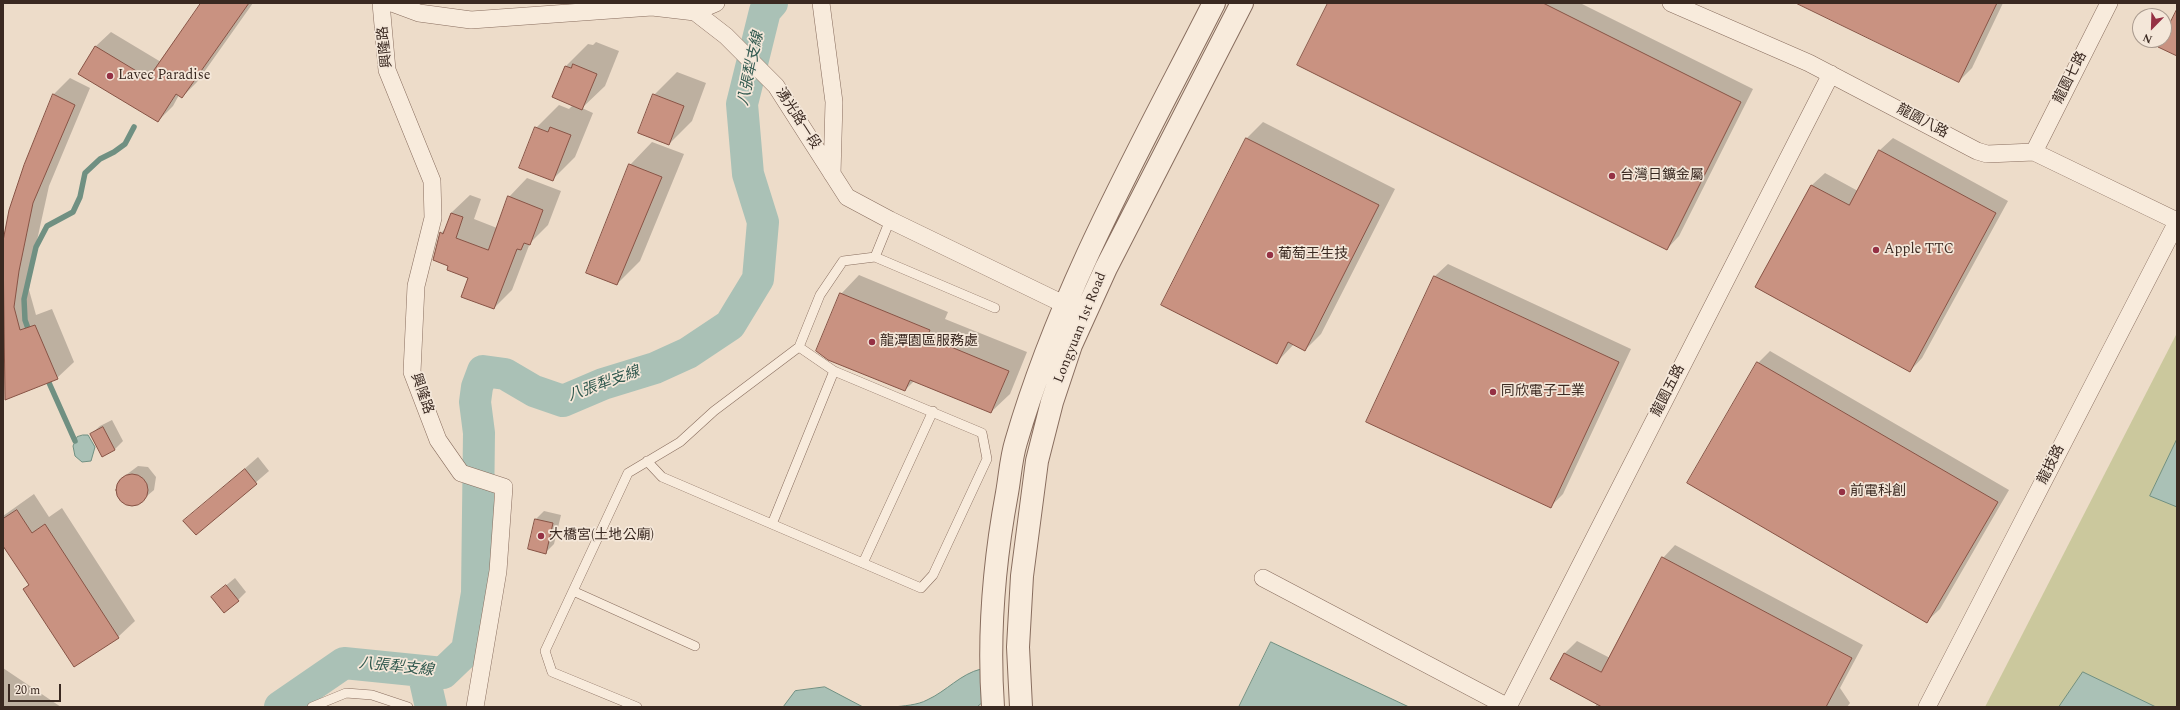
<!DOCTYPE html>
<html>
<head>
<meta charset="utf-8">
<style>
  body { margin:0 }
  #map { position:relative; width:2180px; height:710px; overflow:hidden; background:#eddcc9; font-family:Spectral,serif }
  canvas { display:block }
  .frame { position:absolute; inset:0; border:4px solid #3a2921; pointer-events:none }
  .north { position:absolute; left:2132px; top:8px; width:40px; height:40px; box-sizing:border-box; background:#f4e7d9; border:1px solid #aa9b8f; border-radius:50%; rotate:203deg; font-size:11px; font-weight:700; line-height:16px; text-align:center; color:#3a2921 }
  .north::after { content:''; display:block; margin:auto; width:14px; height:18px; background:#953144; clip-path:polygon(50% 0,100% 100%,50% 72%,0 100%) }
  .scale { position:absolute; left:8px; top:684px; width:53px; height:18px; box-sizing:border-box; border:2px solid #3a2921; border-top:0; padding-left:5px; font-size:12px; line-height:14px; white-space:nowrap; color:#3a2921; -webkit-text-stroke:3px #f4e7d9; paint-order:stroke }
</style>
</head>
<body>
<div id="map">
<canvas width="2180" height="710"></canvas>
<div class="frame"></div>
<div class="north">N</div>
<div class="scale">20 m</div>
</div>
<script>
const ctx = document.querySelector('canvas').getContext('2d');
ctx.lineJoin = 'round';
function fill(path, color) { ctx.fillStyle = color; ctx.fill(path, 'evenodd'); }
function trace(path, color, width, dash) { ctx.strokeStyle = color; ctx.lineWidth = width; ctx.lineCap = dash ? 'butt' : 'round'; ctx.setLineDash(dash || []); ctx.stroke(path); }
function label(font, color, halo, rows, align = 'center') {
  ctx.font = font + ' Spectral,"Noto Sans TC",serif'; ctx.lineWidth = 3.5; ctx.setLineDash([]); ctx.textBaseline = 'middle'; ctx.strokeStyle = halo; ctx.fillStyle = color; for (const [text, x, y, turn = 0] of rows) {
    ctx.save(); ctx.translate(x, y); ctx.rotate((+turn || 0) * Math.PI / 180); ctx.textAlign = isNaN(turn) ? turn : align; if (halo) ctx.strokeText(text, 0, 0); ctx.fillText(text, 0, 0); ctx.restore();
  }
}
fill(new Path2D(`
  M2177 333V707H1985Z`), '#cbc89d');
const water = new Path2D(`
  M83 435H88L95 447 91 461 82 462 75 456 73 446 77 437Z
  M2177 439V507L2150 496Z
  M1271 642 1409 707H1239Z
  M981 669 984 701 977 707H893C903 706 918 705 927 700 947 691 960 674 981 669Z
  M2083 672 2156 707H2059Z
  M825 687 863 707H783L795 691Z`);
fill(water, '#aac1b6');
trace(water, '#709082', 1);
fill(new Path2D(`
  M203 3H253L197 82 182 97 179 95 173 106 158 121 80 73 96 46 111 32 161 62Z
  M1329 3H1580L1753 89 1679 236 1667 249Z
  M1798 3H2003L1972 68 1959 81Z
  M596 42 619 51 605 86 582 108 593 113 575 157 552 180 536 128 559 105 569 109 573 105 566 66 588 44 593 45Z
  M677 72 706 83 692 121 669 144 654 95Z
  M70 78 90 88 49 186 34 254 29 290 36 315 52 309 74 362 57 378 6 362 3 351V246L10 211 25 166 54 94Z
  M1263 122 1395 189 1321 334 1305 350 1294 344 1277 362 1162 305 1247 138Z
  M1893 138 2008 201 1922 358 1910 371 1756 287 1812 185 1825 173 1858 191 1880 150Z
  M652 142 684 154 640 261 617 284 630 165Z
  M527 178 561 191 548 225 530 243 512 290 494 308 469 277 450 265 441 233 447 227 451 213 470 195 481 199 474 219 497 228 509 197Z
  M1448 264 1631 349 1563 494 1551 506 1368 421 1435 276Z
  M859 275 948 312 945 319 1027 352 1010 394 991 412 914 381 905 390 841 294Z
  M1770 351 2009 490 1940 609 1927 621 1758 363Z
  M112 420 123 441 114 450 91 434 100 426Z
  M258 457 269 471 196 534 185 521Z
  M138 466 148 467 156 477 154 490 135 506 123 503 116 493 118 481Z
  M34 494 49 517 62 508 135 621 118 637 24 589 29 584 3 544V516Z
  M544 511 561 515 554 544 545 553 536 519Z
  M1675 545 1863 645 1840 688 1850 703 1847 707H1595L1597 703 1551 678 1565 653 1577 641 1610 658 1663 558Z
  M235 578 246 592 238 600 212 597Z
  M3 668 61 707H3Z`), '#0003');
trace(new Path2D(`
  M30 334 25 320 24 299 36 247 47 226 73 212 80 197 85 173 100 159 114 152 125 144 134 127
  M46 376 75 441`), '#709082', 5.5);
trace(new Path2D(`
  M423 672 431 707
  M280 707 344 663 443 673 467 650 477 593 479 433 475 402 477 387 483 371 505 374 534 391 563 401 603 384 655 368 688 353 730 325 758 279 763 222 748 174 742 104 765 11 772 3`), '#aac1b6', 32);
const building = new Path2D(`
  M201 3H249L182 98 176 94 158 122 78 74 95 46 148 78Z
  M1328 3H1543L1741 102 1667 250 1297 65Z
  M1796 3H1997L1959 82Z
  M2177 9V56L2158 47 2161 40H2164V35Z
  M573 64 597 74 582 110 552 97 565 66 571 68Z
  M53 94 75 105 33 203 19 271 14 307 20 330 35 325 58 379 5 400 3 241 9 210 24 165Z
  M653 94 684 106 669 145 638 133Z
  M535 127 548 132 550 127 571 135 553 181 519 168Z
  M1246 138 1379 205 1305 351 1288 342 1277 364 1161 305Z
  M1879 150 1996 213 1910 372 1755 287 1811 185 1849 205Z
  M629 164 662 177 617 285 586 273Z
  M508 196 543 210 530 245 524 243 521 250 517 249 494 309 461 297 468 278 447 270 448 266 433 260 440 232 443 234 451 213 463 217 456 238 488 250Z
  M1434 276 1619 362 1551 508 1366 422Z
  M840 293 930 330 927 337 1009 371 991 413 910 380 905 391 828 360 816 351Z
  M1757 362 1998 502 1927 623 1687 483Z
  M103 427 115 450 102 457 90 434Z
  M245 469 257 484 196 535 183 521Z
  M116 490a16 16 0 1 1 32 0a16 16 0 1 1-32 0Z
  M17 510 32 533 45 524 119 638 74 667 23 589 29 585 3 546V519Z
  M535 519 553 523 546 554 528 549Z
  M1662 557 1852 658 1826 707H1602L1550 679 1564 653 1601 672Z
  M226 585 239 601 224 613 211 597Z`);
fill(building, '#c99281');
trace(building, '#875345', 1);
const service = new Path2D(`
  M875 257 995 308
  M647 461 662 477 921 588 933 575 987 459 982 433 834 371 799 347
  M772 524 834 371
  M863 563 933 411
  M573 591 695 646
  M312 707 346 693 372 695 408 707
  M637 707 552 672 545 651 628 473 680 442 714 411 799 347 820 295 843 261 875 257 890 220`);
const minor = new Path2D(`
  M381 3 387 70 432 181 433 218 416 286 412 372 438 440 461 473 504 487 498 571 475 707
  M392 3 419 13 471 20 652 7 695 12 726 36 776 86 847 197 890 220 1076 310
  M821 3 834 102 832 174
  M1671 3 1809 63 1977 151 1987 154 2034 152 2177 221
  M695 12 716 3
  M2034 152 2109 3
  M1263 578 1508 707
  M1508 707 1831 74
  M1927 707 2177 222`);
const tertiary = new Path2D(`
  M993 707C988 636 994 563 1007 493 1010 476 1011 458 1016 442 1061 287 1142 145 1214 3
  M1021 707 1018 647 1022 576 1037 461 1052 402 1071 345 1106 268 1242 3`);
trace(service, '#886d5e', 10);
trace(minor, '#886d5e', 18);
trace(tertiary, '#886d5e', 24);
trace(service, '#f8ebdc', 9);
trace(minor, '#f8ebdc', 17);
trace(tertiary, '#f8ebdc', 22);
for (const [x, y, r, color] of [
  [110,76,4,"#953144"],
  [1612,176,4,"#953144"],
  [1876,250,4,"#953144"],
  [1270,255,4,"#953144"],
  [872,342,4,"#953144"],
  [1493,392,4,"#953144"],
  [1842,492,4,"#953144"],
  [541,536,4,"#953144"]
]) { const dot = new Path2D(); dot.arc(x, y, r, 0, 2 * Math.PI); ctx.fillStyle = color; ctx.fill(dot); trace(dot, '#f4e7d9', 1.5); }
label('14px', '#3a2921', '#f4e7d9', [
  ["興隆路",386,47,-96],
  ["龍園七路",2071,78,-63],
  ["湧光路一段",797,119,57],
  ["龍園八路",1922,122,28],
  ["Longyuan 1st Road",1081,328,-68],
  ["龍園五路",1669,391,-63],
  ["興隆路",421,394,71],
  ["龍技路",2052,465,-63]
]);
label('14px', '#3a2921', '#f4e7d9', [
  ["Lavec Paradise",118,76],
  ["台灣日鑛金屬",1620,176],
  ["Apple TTC",1884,250],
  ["葡萄王生技",1278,255],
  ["龍潭園區服務處",880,342],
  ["同欣電子工業",1501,392],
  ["前電科創",1850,492],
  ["大橋宮(土地公廟)",549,536]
], 'left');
label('italic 15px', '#31594f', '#f4e7d9', [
  ["八張犁支線",752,69,-78],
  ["八張犁支線",604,385,-20],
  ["八張犁支線",396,668,6]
]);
</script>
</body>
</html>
